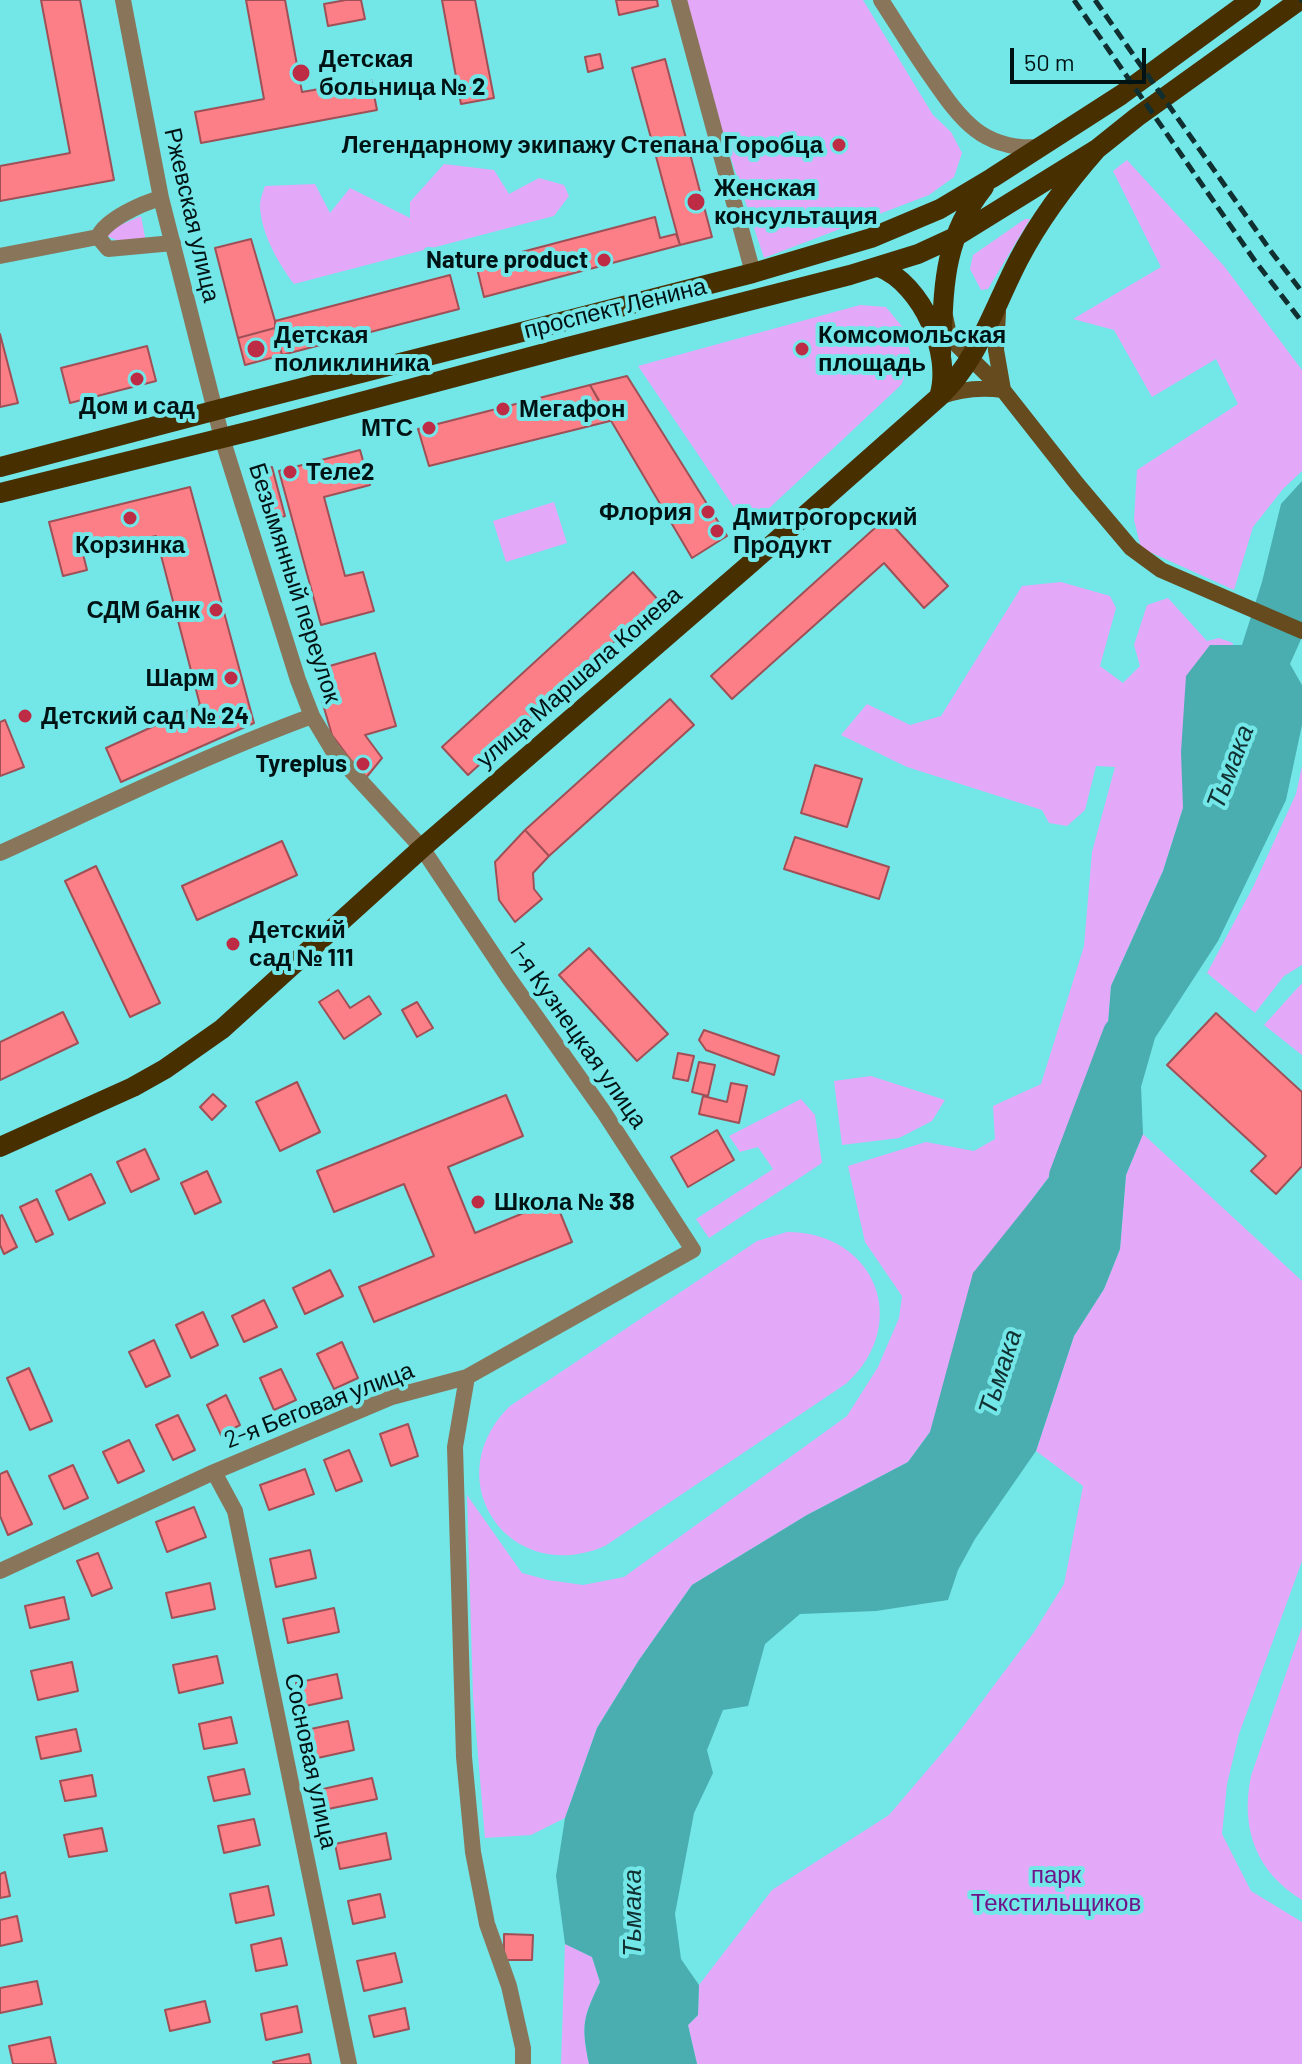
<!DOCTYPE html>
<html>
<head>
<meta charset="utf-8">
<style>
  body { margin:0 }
  #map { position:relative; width:1302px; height:2064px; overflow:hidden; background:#73e6e8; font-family:Barlow,sans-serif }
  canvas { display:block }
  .scale { position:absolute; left:1010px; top:48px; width:136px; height:36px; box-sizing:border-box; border:4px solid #001314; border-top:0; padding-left:10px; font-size:24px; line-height:28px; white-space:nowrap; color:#001314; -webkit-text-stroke:6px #73e6e8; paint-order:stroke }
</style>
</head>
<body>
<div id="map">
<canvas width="1302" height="2064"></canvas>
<div class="scale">50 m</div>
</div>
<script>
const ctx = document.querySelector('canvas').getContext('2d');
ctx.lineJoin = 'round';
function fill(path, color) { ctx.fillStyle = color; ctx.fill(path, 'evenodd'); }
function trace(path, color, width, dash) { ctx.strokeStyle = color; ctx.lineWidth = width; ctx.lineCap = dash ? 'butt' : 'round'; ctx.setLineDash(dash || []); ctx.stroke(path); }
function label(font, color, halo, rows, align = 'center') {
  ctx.font = font + ' Barlow,sans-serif'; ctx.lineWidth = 8; ctx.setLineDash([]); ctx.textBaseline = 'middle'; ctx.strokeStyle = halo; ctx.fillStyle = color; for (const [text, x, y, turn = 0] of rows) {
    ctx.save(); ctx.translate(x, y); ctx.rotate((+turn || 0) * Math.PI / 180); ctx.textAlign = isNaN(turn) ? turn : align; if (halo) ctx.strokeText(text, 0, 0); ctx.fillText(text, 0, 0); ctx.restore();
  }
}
fill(new Path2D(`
  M685 0H863L933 115 951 132 962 153 954 177 929 195 764 258 714 107Z
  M1127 160 1224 266 1302 370V471L1283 489 1253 527 1234 590 1141 548 1134 520 1137 470 1238 404 1216 359 1152 397 1114 330 1073 319 1161 267 1113 171Z
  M444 164 494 170 509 194 539 178 564 185 569 196 554 216 294 284C278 263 261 233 260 206 260 199 263 192 265 186L315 184 330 213 350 188 410 218V202Z
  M141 216 146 242 119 241 107 236 116 227Z
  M1025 219H1030L988 289 981 290 970 269 973 255Z
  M860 305 886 307 904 329 912 360 901 385 748 528 638 366Z
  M554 502 567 543 506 562 493 521Z
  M1061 582 1110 596 1116 608 1100 666 1123 683 1140 666 1134 645 1147 605 1168 598 1207 641 1219 638 1233 643 1204 785 1183 808 1163 871 1111 986 1104 1075 1081 1135 1030 1202 930 1432 908 1462 807 1515 692 1585 639 1660 597 1728 565 1818 531 1835 485 1838 473 1696 467 1495 522 1573 548 1580 583 1585 624 1577 847 1416 878 1367 899 1318 902 1296 865 1242 848 1166 926 1142 974 1151 995 1139 993 1106 1041 1084 1084 946 1092 852 1115 767 1096 766 1085 810 1067 826 1049 823 1042 810 907 767 841 735 867 704 910 725 941 716 1022 586Z
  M1302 766V965L1284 976 1255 1013 1207 973 1253 887 1296 794Z
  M1302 983V1055L1264 1025Z
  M871 1076 945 1100 932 1121 899 1138 842 1145 834 1081Z
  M801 1099 815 1115 822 1163 709 1238 696 1219 773 1169 758 1147 740 1152 729 1136Z
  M1143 1134 1302 1281V1561L1239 1734 1227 1784 1222 1834 1251 1891 1302 1922V2064H697L688 2025 698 2015 699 1985 772 1890 889 1815 953 1740 1034 1632 1064 1584 1083 1486 1036 1451 1074 1336 1104 1289 1120 1249 1126 1175Z
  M787 1232C875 1232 912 1323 847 1383L605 1546C509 1588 435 1479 510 1406L757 1241Z
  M1302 1627V1900C1256 1872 1240 1828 1251 1776Z
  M565 1944 592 1957 600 1982C583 2018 581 2024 589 2064H561Z`), '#e3a8f8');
fill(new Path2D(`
  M1302 481V637L1290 664 1302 685V725L1286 800 1218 941 1155 1038 1141 1087 1143 1134 1126 1175 1120 1249 1104 1289 1074 1336 1036 1451 975 1539 958 1570 948 1600 876 1611 800 1614 765 1644 748 1706 723 1710 707 1750 713 1773 694 1813 675 1914 681 1959 699 1985 698 2015 688 2025 697 2064H589C581 2024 583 2018 600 1982L592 1957 565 1944 556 1876 565 1818 597 1728 639 1660 692 1585 807 1515 908 1462 930 1432 973 1273 1030 1202 1081 1135 1104 1075 1111 986 1163 871 1183 808 1181 752 1186 676 1210 645H1242L1262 582 1281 504Z`), '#4aadaf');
trace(new Path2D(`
  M1065 1176 1119 1033`), '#4aadaf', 32);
const building = new Path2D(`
  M41 0H80L114 180 0 201V166L70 153Z
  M246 0H285L302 92 371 80 377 110 201 143 195 112 264 99Z
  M346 0H361L365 19 328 26 324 4Z
  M442 0H475L494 98 461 104Z
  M616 0H657L658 6 619 15Z
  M600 54 603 68 588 72 585 57Z
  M665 59 712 237 680 245 632 68Z
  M655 217 660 238 676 234 680 245 484 297 476 264Z
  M251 239 275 321V328L238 338 215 248Z
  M450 275 459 309 282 355 275 328V321Z
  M275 328 282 355 245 365 238 338Z
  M0 334 18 403 0 407Z
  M147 346 156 381 70 403 61 368Z
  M627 376 727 536 692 558 590 385Z
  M590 385 610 421 429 466 418 429Z
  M360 450 370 485 324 497 345 576 363 572 374 611 321 625 279 471Z
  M272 467 285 516 265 522 251 473Z
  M190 487 254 723 121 782 106 748 200 705 156 536 83 554 87 570 63 576 49 522Z
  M886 518 948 586 924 608 884 563 732 699 711 676Z
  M633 572 659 601 468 775 442 747Z
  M375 653 396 726 365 735 382 758 365 779 332 735 322 701 335 698 326 667Z
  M670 699 694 725 549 856 525 830Z
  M5 720 24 767 0 776V722Z
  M815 765 862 779 847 827 801 813Z
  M525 830 549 856 533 873 534 889 542 899 515 922 499 900 495 862Z
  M795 837 889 867 879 899 784 869Z
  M282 841 297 875 197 920 182 886Z
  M96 866 160 1003 130 1017 65 881Z
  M589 948 668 1034 637 1061 559 975Z
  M338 990 350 1008 369 996 381 1014 344 1039 319 1002Z
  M417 1002 433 1028 417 1037 402 1010Z
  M63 1012 78 1043 0 1080V1042Z
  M1216 1013 1302 1092V1166L1276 1194 1251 1171 1266 1156 1167 1065Z
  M704 1030 779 1056 774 1075 706 1050 699 1040Z
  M678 1053 694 1056 688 1081 673 1078Z
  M699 1062 715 1065 708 1096 692 1092Z
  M297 1082 320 1132 280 1151 256 1102Z
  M731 1083 747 1086 739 1123 699 1114 703 1096 727 1102Z
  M213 1094 226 1106 212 1120 200 1107Z
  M506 1095 523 1136 448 1167 475 1233 555 1200 572 1242 374 1322 359 1287 434 1256 404 1184 334 1212 317 1171Z
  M717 1130 734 1160 688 1187 671 1157Z
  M145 1149 159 1179 131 1192 117 1162Z
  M207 1171 221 1202 195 1214 181 1183Z
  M91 1174 105 1203 69 1220 56 1191Z
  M37 1199 53 1234 36 1242 20 1207Z
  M2 1215 17 1247 4 1254 0 1245V1216Z
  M330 1270 343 1296 305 1314 293 1288Z
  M264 1300 277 1327 244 1342 232 1316Z
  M203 1312 218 1345 191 1358 176 1325Z
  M154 1340 170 1376 146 1387 129 1352Z
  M342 1342 358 1378 334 1389 317 1354Z
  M29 1368 52 1421 30 1430 7 1378Z
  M281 1369 296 1400 274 1410 260 1378Z
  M226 1395 240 1425 221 1435 207 1405Z
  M178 1415 195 1450 173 1460 156 1425Z
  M408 1424 418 1456 391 1466 380 1434Z
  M129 1440 144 1471 118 1483 103 1452Z
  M349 1450 362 1481 336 1491 324 1460Z
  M73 1465 88 1498 64 1509 49 1476Z
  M305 1469 314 1494 269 1510 260 1485Z
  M7 1471 32 1524 8 1535 0 1516V1474Z
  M194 1507 206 1537 167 1552 156 1522Z
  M310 1550 316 1578 276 1587 270 1559Z
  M98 1553 112 1588 92 1596 77 1561Z
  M210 1583 215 1609 172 1618 166 1593Z
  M64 1597 69 1619 30 1628 25 1606Z
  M334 1608 339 1632 288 1643 283 1619Z
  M217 1656 223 1683 179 1693 173 1665Z
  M72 1662 78 1691 38 1700 31 1671Z
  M337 1674 342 1698 301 1707 296 1683Z
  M231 1717 237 1743 204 1749 199 1724Z
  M348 1721 354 1750 313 1759 306 1730Z
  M76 1729 81 1751 41 1759 36 1737Z
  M244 1769 250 1794 214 1801 208 1777Z
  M92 1775 96 1796 65 1801 60 1781Z
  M372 1778 377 1799 328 1809 323 1789Z
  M254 1819 260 1845 224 1853 218 1826Z
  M102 1828 107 1851 69 1857 64 1835Z
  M386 1833 391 1859 340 1869 335 1844Z
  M5 1872 10 1896 0 1898V1874Z
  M268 1886 274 1915 236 1923 230 1894Z
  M380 1894 385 1917 353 1924 348 1901Z
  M17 1916 22 1941 0 1946V1920Z
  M504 1934 533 1935 532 1960H504Z
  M281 1938 287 1965 256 1971 251 1945Z
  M395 1953 402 1982 364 1991 357 1961Z
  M37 1981 42 2004 0 2013V1988Z
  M205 2001 210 2022 170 2031 165 2010Z
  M297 2006 302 2032 266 2040 261 2014Z
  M405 2008 409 2029 374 2037 369 2016Z
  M50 2037 56 2064H13L9 2046Z
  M309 2054 311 2064H274L273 2062Z`);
fill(building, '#fc7f88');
trace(building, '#9f5056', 2);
trace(new Path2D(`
  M679 0 753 273
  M881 0C898 26 914 53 932 78 961 120 983 151 1040 147
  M98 237 108 249 173 243
  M0 256 98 237C106 219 143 203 161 198
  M0 853C103 806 206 755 312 716
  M467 1377 455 1447 464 1757 473 1852 487 1924 509 1986 523 2048V2064
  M214 1472 235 1511 349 2064
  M0 1571 214 1472 392 1397 467 1377 693 1250 603 1111 508 977 422 848 333 751 312 716 298 680 222 438 161 198 123 0`), '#89765a', 16);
trace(new Path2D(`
  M998 312 996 350 1003 390
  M945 316 948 330 958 346 1003 390 1077 484 1131 548 1161 570 1302 631
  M939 397C960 389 981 387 1003 390`), '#664b1f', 16);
trace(new Path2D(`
  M879 267C922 284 953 354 939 397
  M941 355C944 291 941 241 984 187
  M0 467 251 401 753 273 871 238 940 209 992 178 1121 95 1251 0
  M0 493 259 429 568 347 850 275 918 254 955 237 1097 149 1137 117 1300 0
  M0 1147 133 1087 165 1069 222 1029 422 848 750 564 939 397C979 359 994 307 1019 259 1040 219 1067 183 1097 149`), '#482f00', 20);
trace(new Path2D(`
  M1074 0 1255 261 1302 322
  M1095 0 1270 250 1302 292
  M1301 0 1302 2`), '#0f2f30', 5, [12, 6]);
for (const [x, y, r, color] of [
  [301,73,10,"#bd2c44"],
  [839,145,8,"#bd2c44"],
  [696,202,10,"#bd2c44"],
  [604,260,8,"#bd2c44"],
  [256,349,10,"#bd2c44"],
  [802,349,8,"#bd2c44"],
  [137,379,8,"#bd2c44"],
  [503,409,8,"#bd2c44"],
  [429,428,8,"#bd2c44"],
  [290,472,8,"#bd2c44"],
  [708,512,8,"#bd2c44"],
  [130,518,8,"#bd2c44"],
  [717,531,8,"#bd2c44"],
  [216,610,8,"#bd2c44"],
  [231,678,8,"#bd2c44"],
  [25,716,8,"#bd2c44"],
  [363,764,8,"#bd2c44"],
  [233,944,8,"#bd2c44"],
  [478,1202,8,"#bd2c44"]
]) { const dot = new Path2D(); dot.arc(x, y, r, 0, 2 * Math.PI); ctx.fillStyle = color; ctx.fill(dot); trace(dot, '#73e6e8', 3); }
label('bold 24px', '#001314', '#73e6e8', [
  ["Детская",319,59],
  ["больница № 2",319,87],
  ["Легендарному экипажу Степана Горобца",823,145,"right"],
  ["Женская",714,188],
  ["консультация",714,216],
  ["Nature product",588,260,"right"],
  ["Детская",274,335],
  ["поликлиника",274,363],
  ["Комсомольская",818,335],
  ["площадь",818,363],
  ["Дом и сад",137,406,"center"],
  ["Мегафон",519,409],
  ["МТС",413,428,"right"],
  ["Теле2",306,472],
  ["Флория",692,512,"right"],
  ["Дмитрогорский",733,517],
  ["Продукт",733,545],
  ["Корзинка",130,545,"center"],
  ["СДМ банк",200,610,"right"],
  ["Шарм",215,678,"right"],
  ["Детский сад № 24",41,716],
  ["Tyreplus",347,764,"right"],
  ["Детский",249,930],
  ["сад № 111",249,958],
  ["Школа № 38",494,1202]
], 'left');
label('24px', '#001314', '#73e6e8', [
  ["Ржевская улица",192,215,77],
  ["проспект Ленина",615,308,-14],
  ["Безымянный переулок",295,583,72],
  ["улица Маршала Конева",579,677,-41],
  ["1-я Кузнецкая улица",578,1035,55],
  ["2-я Беговая улица",319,1405,-21],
  ["Сосновая улица",311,1761,78]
]);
label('24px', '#701589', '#73e6e8', [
  ["парк",1056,1875],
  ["Текстильщиков",1056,1903]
]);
label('italic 26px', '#113031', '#73e6e8', [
  ["Тьмака",1230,767,-69],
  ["Тьмака",1000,1372,-72],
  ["Тьмака",632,1913,-90]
]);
</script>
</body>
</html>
